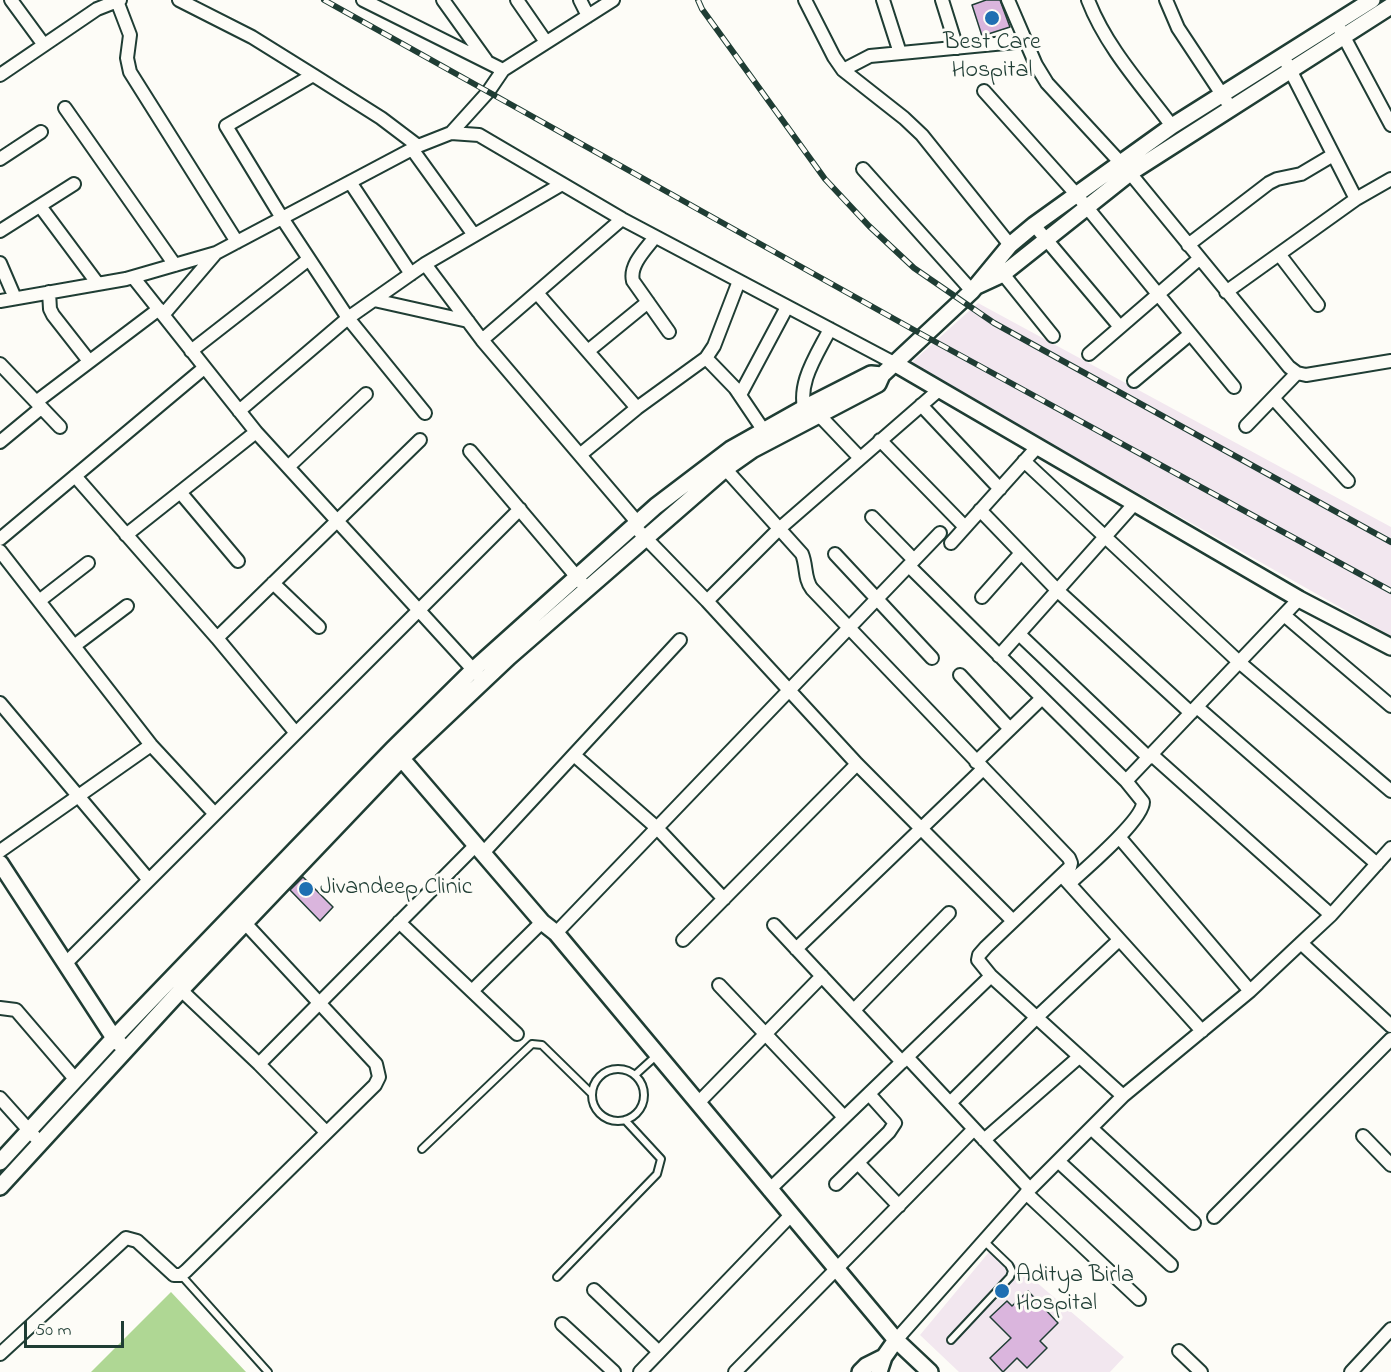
<!DOCTYPE html>
<html>
<head>
<meta charset="utf-8">
<style>
  body { margin:0 }
  #map { position:relative; width:1391px; height:1372px; overflow:hidden; background:#fdfcf7; font-family:"Indie Flower",sans-serif }
  canvas { display:block }
  .scale { position:absolute; left:24px; top:1321px; width:100px; height:27px; box-sizing:border-box; border:3px solid #1f3d34; border-top:0; padding-left:8px; font-size:18px; line-height:21px; white-space:nowrap; color:#1f3d34; -webkit-text-stroke:4px #fdfcf7; paint-order:stroke }
</style>
</head>
<body>
<div id="map">
<canvas width="1391" height="1372"></canvas>
<div class="scale">50 m</div>
</div>
<script>
const ctx = document.querySelector('canvas').getContext('2d');
ctx.lineJoin = 'round';
function fill(path, color) { ctx.fillStyle = color; ctx.fill(path, 'evenodd'); }
function trace(path, color, width, dash) { ctx.strokeStyle = color; ctx.lineWidth = width; ctx.lineCap = dash ? 'butt' : 'round'; ctx.setLineDash(dash || []); ctx.stroke(path); }
function label(font, color, halo, rows, align = 'center') {
  ctx.font = font + ' "Indie Flower",sans-serif'; ctx.lineWidth = 6; ctx.setLineDash([]); ctx.textBaseline = 'middle'; ctx.strokeStyle = halo; ctx.fillStyle = color; for (const [text, x, y, turn = 0] of rows) {
    ctx.save(); ctx.translate(x, y); ctx.rotate((+turn || 0) * Math.PI / 180); ctx.textAlign = isNaN(turn) ? turn : align; if (halo) ctx.strokeText(text, 0, 0); ctx.fillText(text, 0, 0); ctx.restore();
  }
}
fill(new Path2D(`
  M978 303 1391 527V636L910 364Z
  M994 1246 1124 1357 1110 1372H959L920 1335Z`), '#f2e7ef');
fill(new Path2D(`
  M171 1292 246 1372H91Z`), '#afd794');
const building = new Path2D(`
  M986 0H1000L1010 27 982 36 972 5Z
  M303 877 333 907 320 921 290 890Z
  M1028 1291 1058 1323 1040 1341 1047 1348 1027 1368 1017 1358 1003 1372 990 1358 1011 1338 990 1317 1007 1301 1012 1306Z`);
fill(building, '#dab5dd');
trace(building, '#1f3d34', 1.5);
const service = new Path2D(`
  M592 1095a26 26 0 1 1 52 0a26 26 0 1 1-52 0Z
  M635 1075 657 1055
  M422 1149 532 1044 542 1045 591 1093
  M181 1275 268 1372
  M557 1277 657 1174 661 1159 625 1120
  M951 1340 1010 1277 1012 1271 1009 1265 984 1241`);
const minor = new Path2D(`
  M11 0 44 45
  M179 0 252 37 313 75
  M363 0 503 70 488 92 451 133
  M443 0 486 60
  M517 0 546 42
  M580 0 588 16
  M805 0 834 57 843 70 904 118 922 135 1010 245
  M883 0 900 53
  M942 0 957 48
  M1008 0 1036 65 1047 83 1130 173 1289 367 1297 373 1306 375 1391 361
  M1088 0C1106 47 1142 86 1172 126
  M1166 0 1178 28 1227 102
  M117 1 130 35 127 58 130 72 237 242
  M1336 22 1391 125
  M1283 56 1356 199
  M503 70 613 0
  M843 70 870 56 1026 41
  M0 75 97 9 120 0
  M984 91 1076 194 1234 387
  M65 108 175 265
  M418 146 381 118 313 75 226 126 282 218 348 318 425 413
  M412 149 474 235
  M0 159 41 132
  M863 169 972 291
  M350 182 411 274
  M40 206 98 284
  M1034 225 1120 327
  M0 231 74 184
  M655 237C646 249 629 265 633 281L669 332
  M1188 245 1269 183 1277 179 1301 174 1333 155
  M1279 254 1318 305
  M0 263 15 298
  M425 264 482 340 637 522
  M999 269 1053 336
  M133 277 256 432 478 675
  M49 292 50 309 53 315 89 361
  M1226 292 1356 199 1391 179
  M537 293 637 408
  M374 300 468 321
  M0 301 126 279 216 253 418 146 451 133 479 135 622 219 894 363
  M163 315 215 254
  M482 340 622 219
  M191 351 309 259
  M588 351 648 302
  M1089 354 1199 259
  M706 358 735 388 764 431
  M0 364 60 427
  M1134 381 1190 334
  M740 395 787 307
  M1273 398 1348 481
  M36 402 159 309
  M921 405 1000 489
  M239 411 348 318 425 264 562 184
  M806 415C795 385 817 355 830 329
  M820 416 860 458
  M1246 426 1297 373
  M880 440 965 527
  M0 442 41 408
  M470 451 582 583
  M581 454 637 408 706 358 714 346 739 281
  M1024 461 1239 662 1391 791
  M721 464 802 554C807 566 804 579 812 589L1069 858 1071 863 1070 867 986 947 979 955 978 960 991 976 1123 1096
  M288 467 366 394
  M75 476 217 638 295 732
  M180 492 238 561
  M980 510 1058 591 1191 713
  M872 517 914 560
  M634 526 707 601 857 764 1013 921
  M126 535 256 432
  M0 539 204 368
  M951 543 1038 446
  M0 551 151 745 214 813
  M835 554 932 658
  M909 566 1126 781 1143 802C1143 820 1085 869 1070 883
  M273 583 319 627
  M982 597 1021 553
  M39 601 88 563
  M707 601 779 529 940 389
  M1284 615 1391 706
  M1019 634 1149 758
  M217 638 420 440
  M74 646 127 606
  M999 656 1135 503
  M960 675 1010 729
  M0 703 148 879
  M1197 707 1377 864
  M574 755 657 828 724 899
  M1152 755 1331 915
  M976 762 1041 699
  M1126 781 1299 599
  M1119 837 1250 991
  M0 851 151 745
  M483 853 680 640
  M1064 878 1202 1031
  M399 922 517 1034
  M774 925 902 1062
  M556 933 940 533
  M683 940 857 764
  M1301 943 1391 1026
  M796 949 983 769
  M66 963 520 509
  M719 985 844 1117
  M181 990 259 1064 326 1132
  M472 991 542 922
  M0 1008 16 1010 76 1080
  M855 1009 949 913
  M907 1057 1030 1189
  M259 1064 476 845
  M0 1098 35 1137
  M699 1102 822 976
  M950 1103 1036 1018 1119 940
  M1091 1128 1194 1223
  M1363 1136 1391 1165
  M984 1140 1079 1057
  M1058 1161 1171 1265
  M858 1163 899 1206
  M836 1184 889 1132 895 1123 869 1094
  M769 1190 991 976
  M1026 1193 1139 1299
  M1214 1217 1391 1039
  M594 1290 659 1352
  M562 1324 614 1372
  M896 1340 1030 1189 1123 1096 1250 991 1301 943 1331 915 1391 848
  M1179 1351 1201 1372
  M0 1354 126 1238 137 1241 174 1275H181L186 1271 375 1085 379 1077 376 1064 245 923
  M640 1372 790 1216
  M735 1372 974 1129
  M1351 1372 1391 1329`);
const tertiary = new Path2D(`
  M977 286 1003 274 1130 173 1391 6
  M894 363 1299 599 1391 647
  M395 751 542 922 556 933 896 1340 930 1372
  M0 863 114 1038 120 1044
  M0 1162 114 1038 298 847 393 749 473 670 656 506 731 449 804 408 871 374 882 375
  M0 1187 181 990 402 758 509 657 725 469 752 450 878 384 882 375 972 291 1010 245 1034 225 1172 126 1372 0
  M860 1372 866 1366 884 1357
  M879 1372 884 1357 896 1340`);
trace(service, '#1f3d34', 10);
trace(minor, '#1f3d34', 16);
trace(tertiary, '#1f3d34', 20);
trace(service, '#fdfcf7', 6);
trace(minor, '#fdfcf7', 12);
trace(tertiary, '#fdfcf7', 15);
const rail = new Path2D(`
  M324 0 923 335 1391 591
  M698 0 702 9 825 179 869 226 914 268 994 323 1391 542`);
trace(rail, '#1f3d34', 6);
trace(rail, '#fdfcf7', 4, [11]);
for (const [x, y, r, color] of [
  [992,18,8,"#1f6fb2"],
  [306,889,8,"#1f6fb2"],
  [1002,1291,8,"#1f6fb2"]
]) { const dot = new Path2D(); dot.arc(x, y, r, 0, 2 * Math.PI); ctx.fillStyle = color; ctx.fill(dot); trace(dot, '#fdfcf7', 2); }
label('24px', '#1f3d34', '#fdfcf7', [
  ["Best Care",992,44,"center"],
  ["Hospital",992,72,"center"],
  ["Jivandeep Clinic",320,889],
  ["Aditya Birla",1016,1277],
  ["Hospital",1016,1305]
], 'left');
</script>
</body>
</html>
